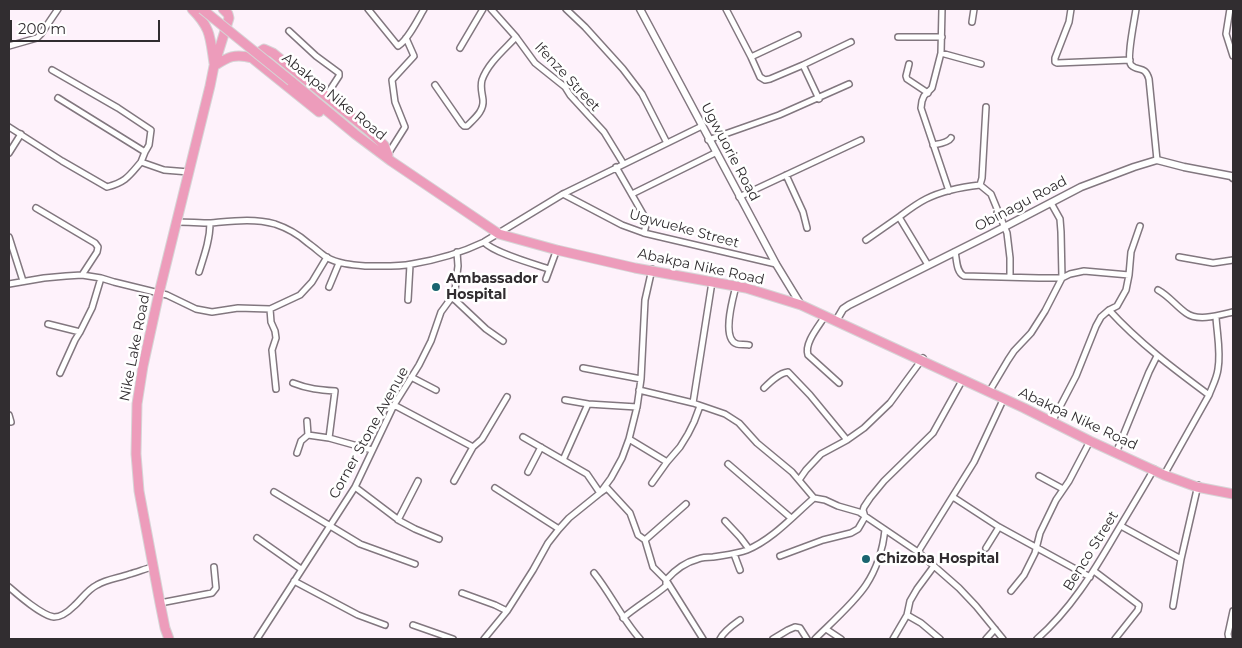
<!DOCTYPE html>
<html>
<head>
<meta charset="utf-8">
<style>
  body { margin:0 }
  #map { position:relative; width:1242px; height:648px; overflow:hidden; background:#fef2fb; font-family:Montserrat,sans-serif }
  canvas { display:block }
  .frame { position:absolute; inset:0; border:10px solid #312d30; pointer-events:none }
  .scale { position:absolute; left:10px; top:20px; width:150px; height:22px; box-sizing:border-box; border:2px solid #312d30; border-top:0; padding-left:6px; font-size:15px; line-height:18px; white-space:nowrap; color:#312d30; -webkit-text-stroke:4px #fff; paint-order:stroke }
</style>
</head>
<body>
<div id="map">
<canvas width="1242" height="648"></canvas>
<div class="frame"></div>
<div class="scale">200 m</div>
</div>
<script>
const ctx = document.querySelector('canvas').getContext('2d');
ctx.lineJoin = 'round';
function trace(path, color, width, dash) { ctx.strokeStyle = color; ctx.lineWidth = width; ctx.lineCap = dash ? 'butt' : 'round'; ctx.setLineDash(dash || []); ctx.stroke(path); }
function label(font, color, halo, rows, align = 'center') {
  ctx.font = font + ' Montserrat,sans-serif'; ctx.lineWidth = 5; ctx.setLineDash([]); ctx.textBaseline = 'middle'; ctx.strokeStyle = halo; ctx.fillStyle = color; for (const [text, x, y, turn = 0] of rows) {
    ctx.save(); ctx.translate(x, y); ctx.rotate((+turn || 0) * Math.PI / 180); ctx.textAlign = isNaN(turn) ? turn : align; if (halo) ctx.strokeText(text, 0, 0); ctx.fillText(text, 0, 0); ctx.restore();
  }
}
const minor = new Path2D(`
  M368 9 398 46C408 40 418 19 424 9
  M491 9 516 37 535 63 565 87 570 95 604 132 623 163
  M566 9 585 27 623 69 642 94 667 143
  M726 9 751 57 760 77 765 80 770 79 803 65 851 42
  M942 9 941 53 932 88 924 96 922 101 921 108 949 191
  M1071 9 1069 22 1055 58V62L1057 63 1130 60
  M1136 9C1135 18 1126 59 1131 65 1138 72 1145 65 1149 79L1157 160
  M1230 9 1226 34 1233 56
  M972 22 974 9
  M289 31 316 56 339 73V76L326 96
  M898 37H942
  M9 46 37 38 41 34 58 9
  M460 48 483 9
  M941 53 981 64
  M751 57 798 35
  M909 64 906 76 907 79 928 93
  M803 65 819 99
  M52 70 118 108 151 130 149 145 145 152
  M435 85 462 124 464 126H467C475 118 484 111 483 100 482 92 480 87 482 80 488 63 504 50 516 37
  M58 98 145 152 141 162
  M9 127 62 161 107 187C126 182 129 176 141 162L164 170 189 172
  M708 140 779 115 849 84
  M933 145C938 144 948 143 951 138
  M9 153 21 134
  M388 154 405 127 395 102 392 80 414 56 406 38
  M616 167 647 221 644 233
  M786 175 803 212 807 228
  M980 185 982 178 986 107
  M563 194 622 225 644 233 776 264
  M632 194 715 153
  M739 197 861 140
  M36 208 95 243 98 247 97 252 82 275
  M177 222C188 222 200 223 211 223 233 221 254 218 275 224 287 228 299 235 308 243 314 247 320 253 326 257 338 264 353 265 366 266 381 266 397 267 412 264 436 260 463 252 484 242L563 194 702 126
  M9 237 23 281
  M866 240 899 217
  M484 242C494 253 534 264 549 269
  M955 252C957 260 956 272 964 276L1039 278H1062L1070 274 1084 271 1129 275
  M1179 257 1213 263 1233 260
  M928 265 899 217C907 211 916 204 926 199 942 191 962 187 980 185L991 194 1007 233 1010 258V277
  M199 272C204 256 210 240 210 223
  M546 279 557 249
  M9 284 44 278 66 276 82 275 101 278 114 282 167 295 196 309 212 312 238 308 270 309 300 295 312 282 327 257
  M736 286C733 298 721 339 737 344 740 345 746 344 749 345
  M329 287 339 263
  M1158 290C1169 296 1176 306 1186 313 1198 322 1220 315 1233 312
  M452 297 486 329 503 341
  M408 300 410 265
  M270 309 271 322 275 331 276 338 272 350 276 389
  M1109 310C1139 343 1174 369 1209 395
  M825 316C819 326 804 343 808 355L839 383
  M48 324 80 332
  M583 368 641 379
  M60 373 75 340 80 332 92 308 101 278
  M411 377 436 390
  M293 383C308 389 320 390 335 391L329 438
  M764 388C770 382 779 373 788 372L810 395 847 440
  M639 390 693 403 725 414 739 423 757 443 792 472 814 498 825 500 838 506 859 512 918 552 959 588 976 606 1003 639
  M989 392 1008 360 1014 351 1031 333 1045 311 1062 278 1061 232 1060 219 1051 203
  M693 403 712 282
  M588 404 637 407
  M394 405 473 447
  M9 415 11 422
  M307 421 308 435
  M1052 422 1076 376 1096 326 1101 317 1109 310 1117 306 1126 290 1129 275 1131 252 1140 226
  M523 437 587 474 600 493 607 488 630 513 638 535 645 540 653 567 666 580 703 639
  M629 439 667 462
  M297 453 301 441 308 435 329 438 372 450
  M1116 453 1149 372 1157 356
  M563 460 588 404 565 400
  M728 464 791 518
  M528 472 541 447
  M1164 475 1209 395C1212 387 1217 378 1218 369 1221 352 1217 334 1216 317
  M1039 476 1063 489
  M799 480 806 470 821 454 847 440 864 428 890 403 923 358
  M454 481 473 447 482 439 507 397
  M652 483 667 462 680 447 688 434 694 422 700 406
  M355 487 400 521 415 529 439 539
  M495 488 559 529
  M274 492 360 544 415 564
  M953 497 999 527 1090 577
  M398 520 418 481
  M725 521 740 537 749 549
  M1121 526 1181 559
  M257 538 301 569
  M645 540 686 504
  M986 548 999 527
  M918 552 974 462 1004 398
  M734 554 740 570
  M780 556 823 540 851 533 858 529 865 517 863 510 864 507 870 498 884 481 933 433 963 379
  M1094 571 1139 605 1138 610 1115 639
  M594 573C611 594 622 619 640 639
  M294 581 358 615 385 625
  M9 587C18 595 43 616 54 617 61 617 69 611 74 606 82 599 87 590 97 585 107 579 119 578 130 574 137 572 145 569 152 567
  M1011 591 1024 575 1035 553 1040 533 1056 500 1069 481 1090 441
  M462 593 495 605 507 611
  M160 603 212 593 216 588 214 567
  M1173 606 1181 559 1198 485
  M907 615 921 623 940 639
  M623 618C637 606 653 597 666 586V580C674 571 686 562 698 559 703 557 708 557 713 557 725 555 737 554 747 550 773 539 793 516 814 498
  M413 625 453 639
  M826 629 841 639
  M257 639 355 487 394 405 419 365 431 341 441 312 452 297 455 290 458 266 457 252
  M484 639 507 611 533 570 548 543 559 529 569 518 600 493 611 478 622 458 629 439 637 407 641 379 645 300 652 269
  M720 639C724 631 733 625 740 620
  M773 639 788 630 795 627 800 628 807 639
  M815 639C830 624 854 603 866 585 876 570 883 549 885 530
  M893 639 907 615 910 601 917 589 934 566
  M986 639 995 629
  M1037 639C1070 610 1093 573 1115 535 1128 513 1141 492 1154 469
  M1229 639 1228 634 1233 611`);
const tertiary = new Path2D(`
  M640 9 776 264 801 305
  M836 321 843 309 849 305 989 235 1081 187 1134 167 1157 160 1184 167 1231 176 1233 178`);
const primary = new Path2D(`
  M192 9C211 28 210 37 214 63
  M252 57 264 49 273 53 369 131 384 145 388 155
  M214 66C228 57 235 53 252 58L319 112
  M291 81 355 134 391 161 499 234 557 250 635 268 746 288 801 305 1024 408 1090 441 1164 475 1197 487 1233 494
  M169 639 165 628 160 603 139 491 136 454 137 404 143 366 159 293 210 86 214 66 229 18 228 14 223 9`);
trace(minor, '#82777f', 8);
trace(tertiary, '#82777f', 9);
trace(primary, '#d6d5d6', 11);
trace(minor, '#fff', 5);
trace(tertiary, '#fff', 6);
trace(primary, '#ed9cbb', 9);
const primaryBridge = new Path2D(`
  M202 9 291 81`);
trace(primaryBridge, '#d6d5d6', 11, []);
trace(primaryBridge, '#ed9cbb', 9);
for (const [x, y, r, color] of [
  [436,287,5,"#1a6570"],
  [866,559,5,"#1a6570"]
]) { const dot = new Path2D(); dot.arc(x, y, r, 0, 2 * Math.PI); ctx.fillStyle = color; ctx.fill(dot); trace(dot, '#fff', 2); }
label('14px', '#312d30', '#fff', [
  ["Ifenze Street",567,77,47],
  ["Abakpa Nike Road",334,97,39],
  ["Ugwuorie Road",730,152,62],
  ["Obinagu Road",1021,204,-28],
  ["Ugwueke Street",684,229,15],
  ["Abakpa Nike Road",701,267,12],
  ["Nike Lake Road",135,348,-79],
  ["Abakpa Nike Road",1078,419,25],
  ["Corner Stone Avenue",369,433,-61],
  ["Benco Street",1091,551,-58]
]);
label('bold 14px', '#312d30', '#fff', [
  ["Ambassador",446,279],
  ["Hospital",446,295],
  ["Chizoba Hospital",876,559]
], 'left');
</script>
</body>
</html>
